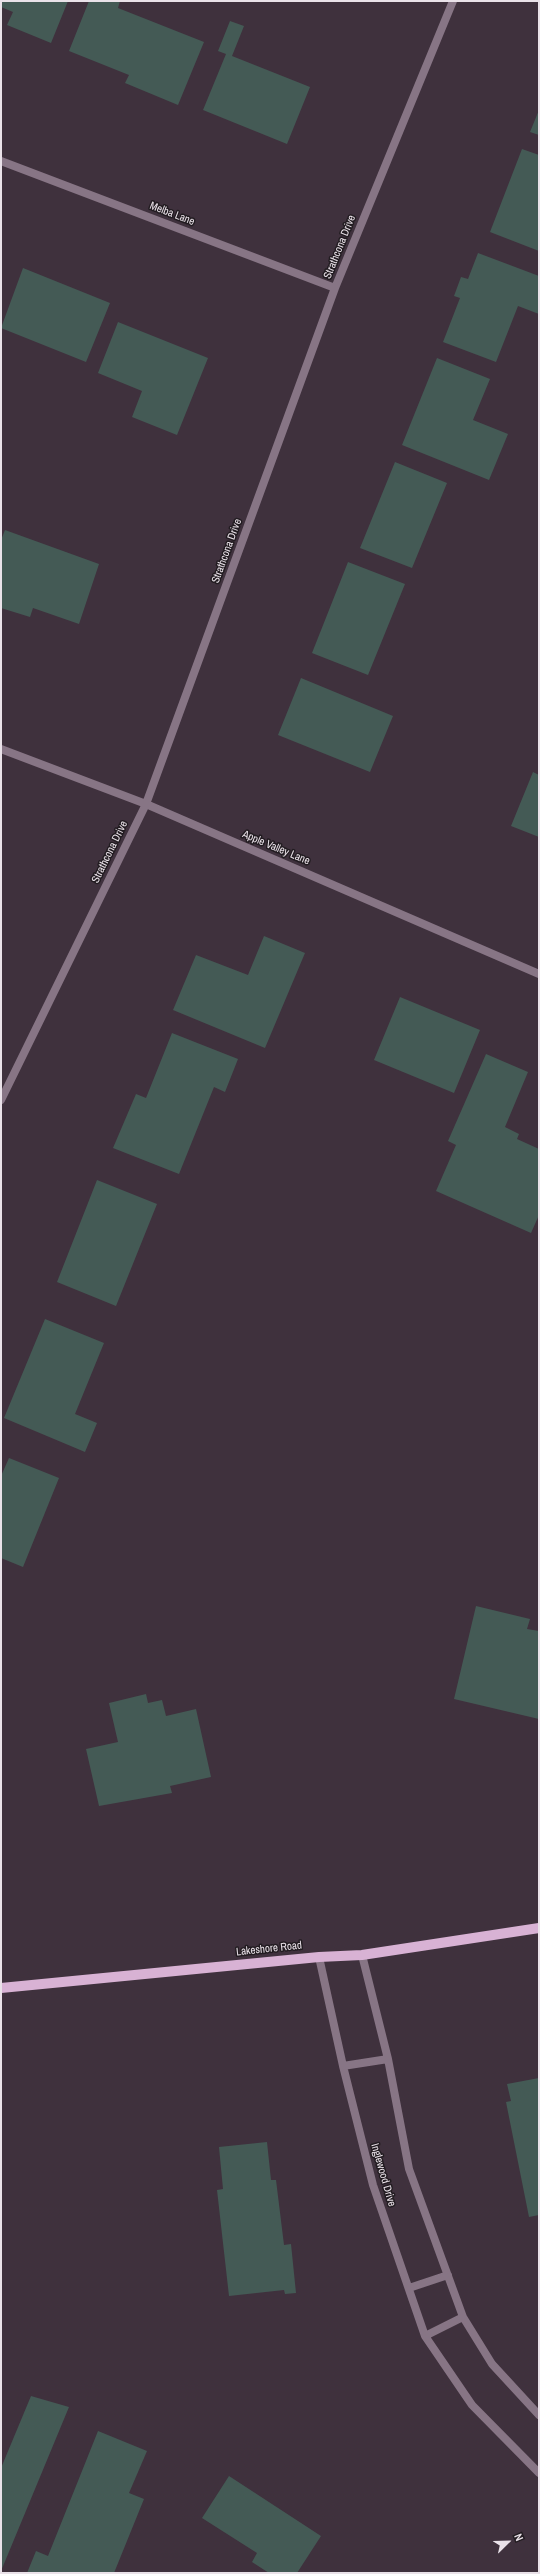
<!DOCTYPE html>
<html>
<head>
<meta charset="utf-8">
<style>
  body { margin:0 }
  #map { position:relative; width:540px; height:2574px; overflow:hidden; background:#3f313d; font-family:"Archivo Narrow",sans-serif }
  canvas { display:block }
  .frame { position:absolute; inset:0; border:2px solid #eae2e9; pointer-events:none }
  .north { position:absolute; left:488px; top:2522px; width:40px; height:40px; -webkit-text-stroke:3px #221c21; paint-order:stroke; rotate:67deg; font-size:11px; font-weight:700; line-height:16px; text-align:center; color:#eae2e9 }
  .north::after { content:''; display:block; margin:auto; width:14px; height:18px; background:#eae2e9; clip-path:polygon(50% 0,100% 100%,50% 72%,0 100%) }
</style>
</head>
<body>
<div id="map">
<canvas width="540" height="2574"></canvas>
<div class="frame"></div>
<div class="north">N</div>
</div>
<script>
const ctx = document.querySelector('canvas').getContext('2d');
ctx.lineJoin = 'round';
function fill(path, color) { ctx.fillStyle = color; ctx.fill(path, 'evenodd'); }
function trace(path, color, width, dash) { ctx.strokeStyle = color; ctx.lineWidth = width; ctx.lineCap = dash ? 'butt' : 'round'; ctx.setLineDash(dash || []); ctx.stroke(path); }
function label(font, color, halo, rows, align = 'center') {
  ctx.font = font + ' "Archivo Narrow",sans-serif'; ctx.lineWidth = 3; ctx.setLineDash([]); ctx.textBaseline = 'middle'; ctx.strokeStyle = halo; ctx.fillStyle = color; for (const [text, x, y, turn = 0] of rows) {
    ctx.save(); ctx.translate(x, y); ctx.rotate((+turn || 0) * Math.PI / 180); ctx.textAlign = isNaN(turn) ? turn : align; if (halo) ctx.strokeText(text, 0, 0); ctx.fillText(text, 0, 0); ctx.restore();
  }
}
fill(new Path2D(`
  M1 1H68L51 43 7 25 13 12 1 7Z
  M89 1H120L118 8 204 42 178 105 125 83 129 75 69 51Z
  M230 21 244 26 232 56 310 87 287 144 203 110 226 54 218 51Z
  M539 110V135L530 132Z
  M522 149 539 155V251L490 232Z
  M478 253 539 276V314L518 306 496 362 443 342 460 298 454 296 461 277 468 279Z
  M23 268 110 303 86 362 1 328Z
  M118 322 208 358 177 435 132 417 142 391 98 373Z
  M437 358 490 379 473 420 508 434 489 480 402 445Z
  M395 462 447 483 412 568 360 548Z
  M5 530 99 564 79 624 33 608 30 617 1 608V540Z
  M348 562 405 584 368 675 312 653Z
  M301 678 393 716 370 772 278 735Z
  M533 772 539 775V837L511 826Z
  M264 936 305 953 265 1048 173 1010 196 955 248 975Z
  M400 997 480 1030 454 1093 374 1060Z
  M172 1033 238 1059 225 1092 214 1087 179 1174 113 1148 136 1094 146 1098Z
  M486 1054 528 1072 505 1127 519 1134 517 1139 539 1149V1215L531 1233 436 1191 456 1145 448 1141Z
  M97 1180 157 1204 116 1306 57 1282Z
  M45 1319 104 1343 75 1414 97 1423 85 1452 4 1418Z
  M9 1458 59 1478 23 1567 1 1558V1476Z
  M476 1606 530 1619 527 1629 539 1631V1719L454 1699Z
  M146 1694 148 1703 162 1700 166 1716 196 1709 211 1777 170 1786 172 1793 99 1806 86 1749 118 1742 109 1703Z
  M539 2078V2215L529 2217 506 2102 511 2101 507 2084Z
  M267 2142 271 2180H276L284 2245 291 2244 296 2293 285 2294 284 2290 229 2296 217 2190 223 2189 219 2147Z
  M31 2396 69 2407 1 2571V2468Z
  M98 2431 147 2451 129 2493 144 2499 114 2573H27L36 2551 48 2556Z
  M229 2476 321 2536 297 2573H269L252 2562 257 2553 202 2518Z`), '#445a55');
trace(new Path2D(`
  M1 161 335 288
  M1 749 146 804 539 974
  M1 1100 146 804 335 288 453 1
  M362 1955 388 2059 409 2169 463 2317 492 2364 539 2415
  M319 1957 343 2066 373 2185 425 2336 472 2405 539 2473
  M343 2066 388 2059
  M409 2288 448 2275
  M425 2336 463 2317`), '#877585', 8);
trace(new Path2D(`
  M1 1988 319 1957 362 1955 539 1928`), '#d8b2d4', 10);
label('11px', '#eae2e9', '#221c21', [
  ["Melba Lane",172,214,21],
  ["Strathcona Drive",340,247,-68],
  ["Strathcona Drive",227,551,-70],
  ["Apple Valley Lane",276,848,23],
  ["Strathcona Drive",110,852,-64],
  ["Lakeshore Road",269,1949,-6],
  ["Inglewood Drive",383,2175,74]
]);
</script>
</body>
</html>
